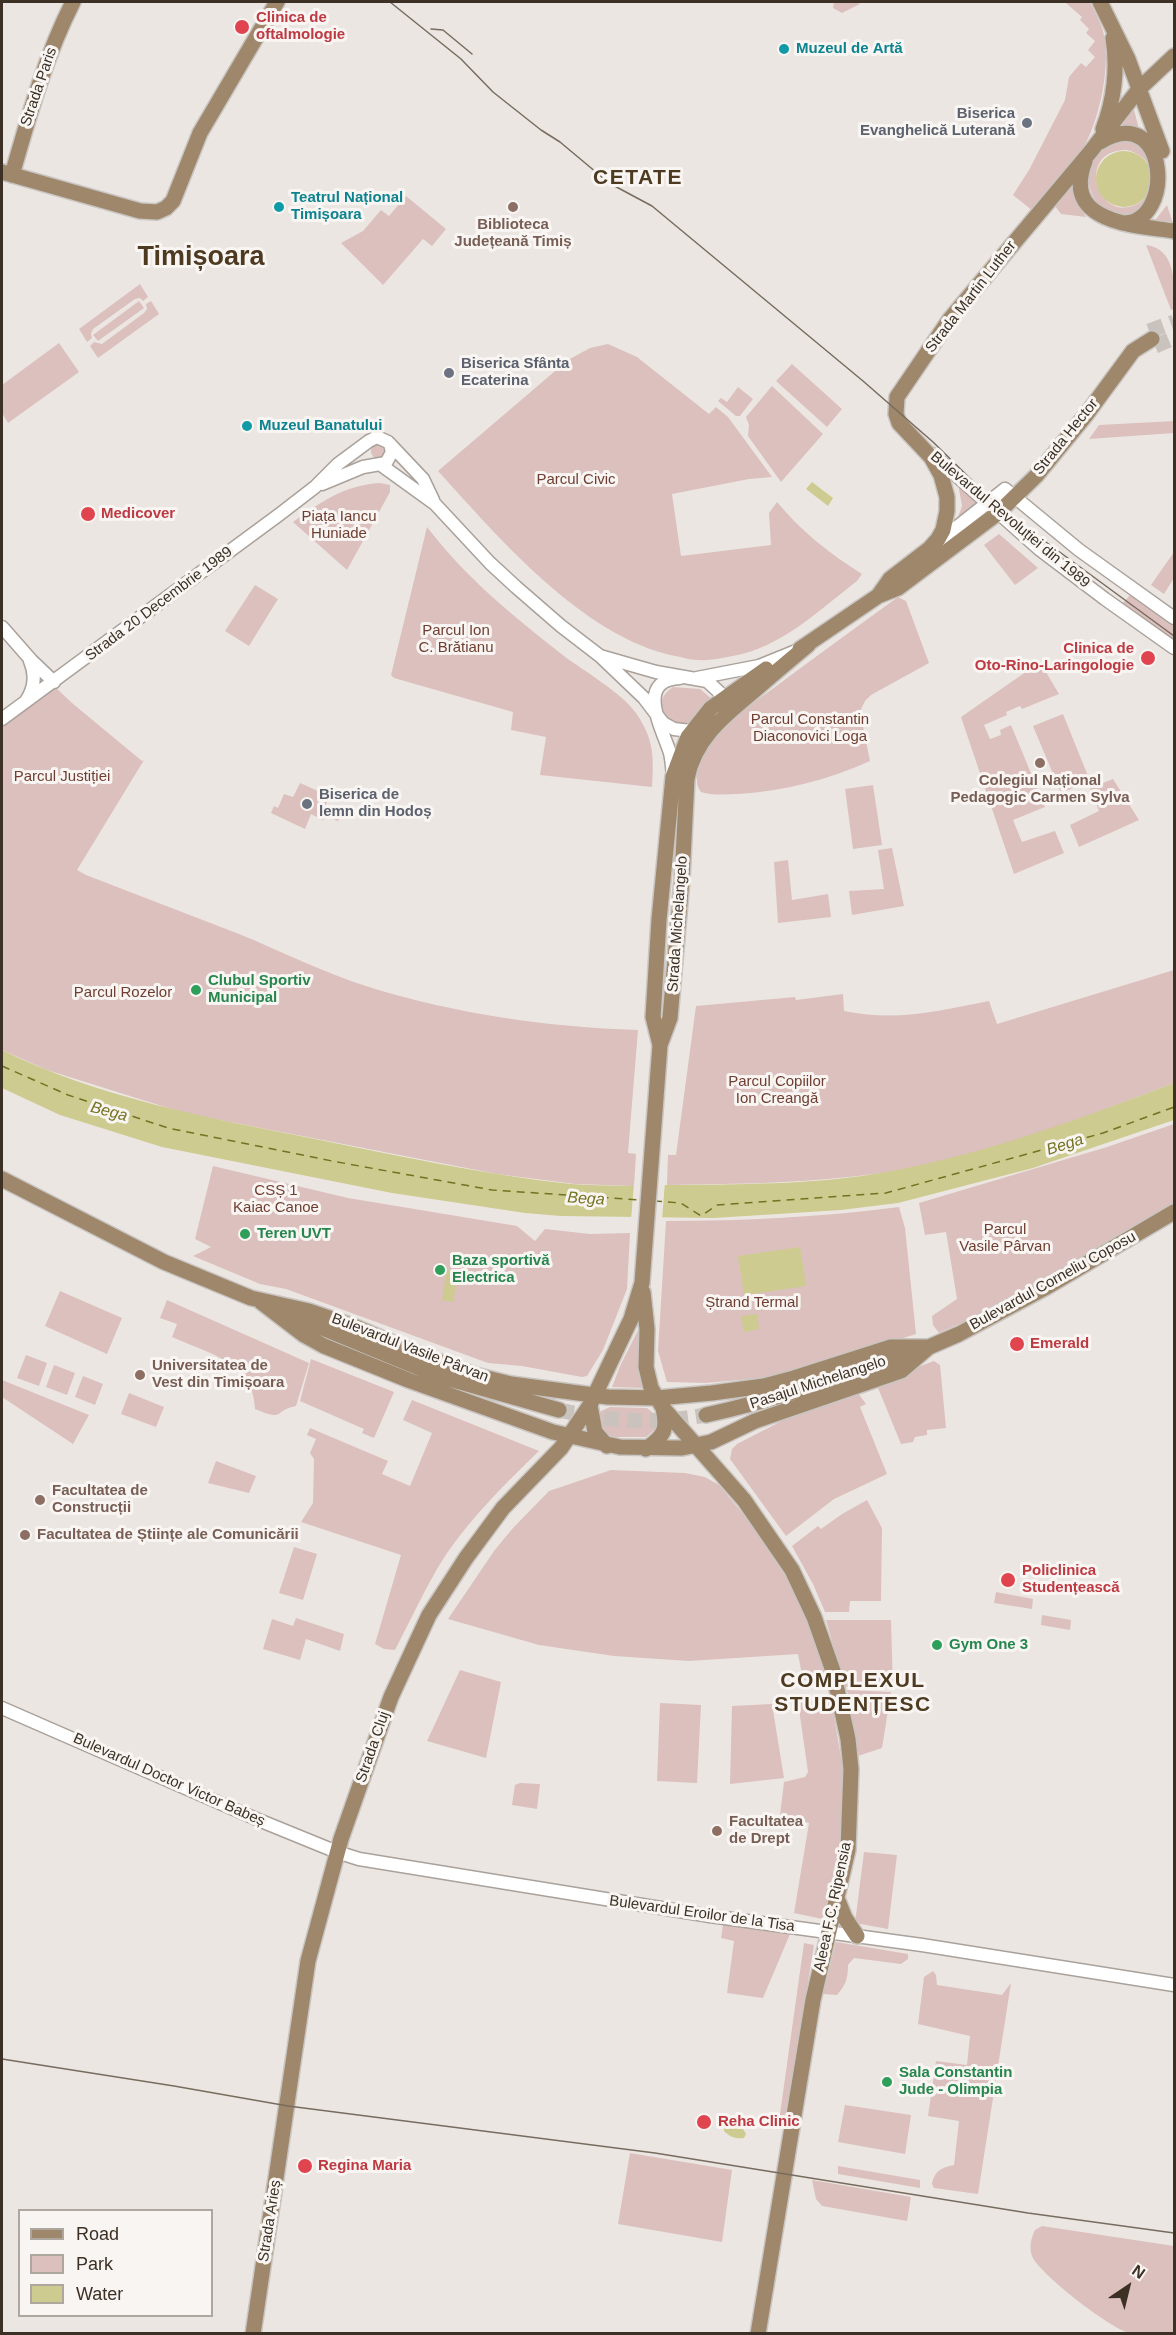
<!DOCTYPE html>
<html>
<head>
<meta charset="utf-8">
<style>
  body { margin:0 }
  #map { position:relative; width:1176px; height:2335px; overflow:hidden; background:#ece6e3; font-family:Arial,sans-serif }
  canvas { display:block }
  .frame { position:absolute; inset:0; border:3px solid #3c3124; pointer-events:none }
  .legend { position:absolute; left:18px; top:2209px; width:195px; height:108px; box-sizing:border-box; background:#f8f5f3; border:2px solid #ada7a0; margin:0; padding:8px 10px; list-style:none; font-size:18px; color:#3c3124 }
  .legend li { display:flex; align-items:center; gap:12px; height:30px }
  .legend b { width:30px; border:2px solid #ada7a0 }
  .north { position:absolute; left:1098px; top:2257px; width:60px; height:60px; -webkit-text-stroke:4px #f8f5f3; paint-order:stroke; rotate:35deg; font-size:16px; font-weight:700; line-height:24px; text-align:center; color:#3c3124 }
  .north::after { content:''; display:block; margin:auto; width:21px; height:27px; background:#3c3124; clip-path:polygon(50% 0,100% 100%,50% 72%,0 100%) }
</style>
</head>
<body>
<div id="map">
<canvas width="1176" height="2335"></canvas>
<div class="frame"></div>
<ul class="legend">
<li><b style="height:8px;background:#9e876a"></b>Road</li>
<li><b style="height:16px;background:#dbc0bd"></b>Park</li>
<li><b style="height:16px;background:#cdcb8f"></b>Water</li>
</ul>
<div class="north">N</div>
</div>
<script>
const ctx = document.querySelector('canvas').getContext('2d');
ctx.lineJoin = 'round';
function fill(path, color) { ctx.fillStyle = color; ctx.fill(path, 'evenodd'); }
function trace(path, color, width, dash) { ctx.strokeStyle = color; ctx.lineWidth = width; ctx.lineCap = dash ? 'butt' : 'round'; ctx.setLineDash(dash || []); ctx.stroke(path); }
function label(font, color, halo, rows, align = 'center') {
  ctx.font = font + ' Arial,sans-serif'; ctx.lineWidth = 6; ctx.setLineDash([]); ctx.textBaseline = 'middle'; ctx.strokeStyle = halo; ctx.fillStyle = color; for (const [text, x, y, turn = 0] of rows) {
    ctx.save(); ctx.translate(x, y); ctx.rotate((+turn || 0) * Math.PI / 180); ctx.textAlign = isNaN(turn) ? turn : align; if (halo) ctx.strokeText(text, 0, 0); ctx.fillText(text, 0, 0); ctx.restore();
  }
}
fill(new Path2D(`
  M834 2H857L860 4 842 13 833 8Z
  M1068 2H1090C1094 11 1100 21 1103 31 1112 64 1099 125 1080 153 1067 173 1048 192 1033 211L1013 195 1029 170 1065 100 1069 77 1081 63 1086 67 1095 57 1088 50 1095 41 1086 33 1089 29 1080 20 1082 17 1066 3Z
  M1133 106 1140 133 1114 130Z
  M1129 141C1158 148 1173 182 1150 205 1143 211 1134 214 1125 214 1075 213 1077 139 1129 141ZM1127 150C1142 154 1153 164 1152 180 1152 189 1147 198 1139 203 1097 227 1074 149 1127 150Z
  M1072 182 1074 196 1086 217 1061 214 1054 205Z
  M406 196 446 229 432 246 423 239 383 285 341 243 363 231 381 210 389 216Z
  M1167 205 1174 227 1148 222 1156 219Z
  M1146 245C1176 248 1175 285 1174 309L1171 310Z
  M140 284 148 297 143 301 140 298 135 299 93 329 91 334 92 338 87 342 79 329Z
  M139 301 144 308 98 341 93 335Z
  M151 301 159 314 98 358 90 346 94 342 102 344 144 313 147 309 146 304Z
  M59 343 79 372 8 423 2 413V385Z
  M608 344 637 357 709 414 716 407 728 417 772 477 749 479 672 494 681 556 771 545 769 513 777 502C801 531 830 554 862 574L857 581C823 607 786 643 742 654 729 657 711 661 697 660 690 660 682 657 675 656 583 637 499 538 438 471L568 360 590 348Z
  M792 364 842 409 827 427 776 381Z
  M772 386 823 434 781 482 748 436 749 425 746 417Z
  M738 387 753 399 740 416H736L718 401 721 398 727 402Z
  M1174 421V433L1089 439 1099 425Z
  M371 451a8 8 0 1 1 16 0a8 8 0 1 1-16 0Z
  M380 483 390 485V492L347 570 293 522C321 502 344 485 380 483Z
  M958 484 980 504 957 520 962 506Z
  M427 527C467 579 513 616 564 656 584 671 622 693 636 713 654 739 654 757 652 787L540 775 546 737 511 730 513 712 394 678 391 675Z
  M999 534 1038 568 1015 585 984 545Z
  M1174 552V578L1164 594 1151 585Z
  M255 585 278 599 249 646 225 631Z
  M1133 592 1174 620V645L1119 607Z
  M898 597 906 601 929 663 871 695 865 701 860 711 870 761C828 780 784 791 739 794 727 794 713 796 701 792 688 776 709 743 721 730 737 712 760 699 779 684 818 655 858 626 898 597Z
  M1040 662 1059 694 1022 709 1020 706 1006 712 1007 715 984 725 990 739 1001 735 1000 730 1011 725 1045 807 1013 820 1022 842 1055 831 1064 853 1014 874 961 717Z
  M52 684 72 703 142 761 144 760 77 870 86 875C137 895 188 914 239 934 283 952 324 973 369 987 456 1014 547 1027 638 1030L628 1153 636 1154 634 1186 575 1184 497 1174 184 1113 47 1070 2 1050V719Z
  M673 687 700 689 713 700 688 726C665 723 649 703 673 687Z
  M1063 714 1090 781 1061 793 1033 726Z
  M1113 779 1139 820 1079 847 1070 825 1099 811 1090 788Z
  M300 783 329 796 325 807 341 814 338 821 326 816 323 820 311 814 305 829 271 813 274 806 278 808 284 794 293 797Z
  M873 785 882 845 853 849 845 789Z
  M892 848 904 906 852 915 849 891 884 889 878 850Z
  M788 860 792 900 828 894 831 917 778 923 774 862Z
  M1174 970V1083C1081 1119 982 1157 882 1173 811 1183 739 1184 667 1185L668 1155H676L696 1006 795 997 796 1000 843 994 844 1011C898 1022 936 1011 989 1001L997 1024Z
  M1174 1124V1202L1096 1253 1022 1295 939 1333 933 1325 932 1316 957 1299 946 1232 925 1235 919 1203 1107 1147Z
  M213 1166 348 1198 517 1226 535 1241 545 1229 590 1234 630 1233 627 1289 603 1350 587 1376 582 1377 522 1366 488 1363 286 1289 260 1284 193 1256 211 1247 195 1239Z
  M899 1207 905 1228 916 1334 785 1376 705 1383 667 1382 658 1351 666 1221C744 1221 822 1217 899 1207Z
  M60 1291 122 1318 107 1354 45 1326Z
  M167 1300 309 1363 296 1406C272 1411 286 1422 255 1409 254 1362 209 1354 172 1337L177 1324 160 1318Z
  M640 1326 646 1388 612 1387 620 1366Z
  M26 1355 47 1363 39 1386 17 1378Z
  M311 1359 394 1392 374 1438 362 1433 364 1429 300 1401Z
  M934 1361 940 1365 946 1428 927 1430V1435L915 1437 913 1442 901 1444 876 1383Z
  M54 1365 75 1373 67 1395 46 1387Z
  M83 1376 103 1384 95 1405 75 1397Z
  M2 1380 89 1415 73 1444 2 1397Z
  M129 1393 164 1407 156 1427 121 1414Z
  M858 1393 866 1404 860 1407 887 1474 834 1499 786 1536 730 1459 732 1449 737 1444 805 1409Z
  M412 1400 539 1451C502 1487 464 1524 437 1569 422 1595 409 1623 395 1650L384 1649 375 1644 401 1555 301 1522 313 1503 314 1459 310 1453 316 1439 307 1435 310 1428 388 1461 382 1474 410 1486 432 1433 403 1420Z
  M610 1407 647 1408 656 1415 655 1429 646 1437H610L605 1435 597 1419 601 1411Z
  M216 1461 256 1476 249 1493 208 1483Z
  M611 1470 685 1473 705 1477 719 1485 744 1515 791 1584 806 1614 830 1677 803 1680 798 1654 689 1661 614 1656 539 1645 448 1619 494 1551 513 1528 549 1491Z
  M867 1500 882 1528 881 1601H850L849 1612H825L813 1584 792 1546 818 1526 821 1529 842 1514Z
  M294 1547 317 1554 303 1600 279 1593Z
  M996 1592 1033 1599 1032 1609 994 1603Z
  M1042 1615 1071 1620 1070 1630 1041 1625Z
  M296 1618 344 1634 340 1651 306 1639 300 1660 263 1649 272 1619 293 1626Z
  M826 1620H891L893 1688 845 1687Z
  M460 1670 501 1682 486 1758 427 1741Z
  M847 1690 891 1692 882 1748 858 1756Z
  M831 1699 844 1775 838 1868 827 1920 794 1913 809 1823 780 1815 784 1782 805 1777 808 1772 798 1702Z
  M660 1703 701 1705 697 1783 657 1781Z
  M772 1704 784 1778 730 1784 732 1706Z
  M520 1783 540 1784 537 1809 512 1805 515 1785Z
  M864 1852 897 1855 888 1929 855 1923Z
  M724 1918 793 1927 763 1998 727 1993 734 1941 721 1938Z
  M836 1942 908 1954V1959L901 1964 854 1958 848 1965C848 1978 846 1985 837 1995L823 1994Z
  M804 1943 814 1945 785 2121H779Z
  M933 1971 936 1975 937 1985 1002 1995 1011 1983 978 2194 934 2188 932 2184C935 2170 941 2168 954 2165L959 2121 928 2116 936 2061 967 2065 970 2036 918 2024 924 1977Z
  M845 2105 911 2115 905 2154 838 2142Z
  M630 2153 732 2170 722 2242 618 2224Z
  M838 2166 920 2180V2188L838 2174Z
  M812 2180 911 2197 907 2221 822 2206 816 2199Z
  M1042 2226 1174 2246V2333C1161 2334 1142 2335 1129 2333 1110 2328 1039 2274 1032 2256 1029 2247 1031 2238 1035 2230Z`), '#dbc0bd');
fill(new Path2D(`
  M1096 179a28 28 0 1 1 56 0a28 28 0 1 1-56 0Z
  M812 482 833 498 828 506 806 489Z
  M2 1050C99 1098 209 1118 315 1139 400 1156 485 1175 571 1184 609 1187 648 1185 686 1185 752 1184 821 1184 886 1172 985 1154 1080 1119 1174 1083V1120L1033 1168 898 1203 841 1210 714 1218 561 1216 525 1213 392 1193 162 1147 60 1115 2 1088Z
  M800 1247 806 1286 744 1295 738 1256Z
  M447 1270 458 1272 453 1302 442 1300Z
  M757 1314 759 1329 744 1332 741 1316Z
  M729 2125 743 2129 746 2134 744 2138C735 2139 730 2137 724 2131V2126Z`), '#cdcb8f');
fill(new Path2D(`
  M665 1182 662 1220H631L634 1183Z`), '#ece6e3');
trace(new Path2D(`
  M2 1066 68 1095 168 1128 332 1161 492 1190 640 1200
  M654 1201 681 1203 701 1216 717 1205 886 1193 1103 1133 1174 1107`), '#747322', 1.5, [8, 6]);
trace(new Path2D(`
  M1149 331 1174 322
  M1155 346 1174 338
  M559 1410C613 1422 652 1424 706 1415`), '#c9c2bd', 15, [15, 8]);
const minor = new Path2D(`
  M932 454 1039 549 1105 599 1174 648
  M381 465 435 504 490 563 516 587 561 626 600 656 644 698 663 723 674 729 699 732
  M322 484 363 467 386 463 392 452 390 444
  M938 542 1005 489 1079 550 1174 618
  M2 627 31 660 54 682
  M600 656 656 672 707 681 719 692 723 706
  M697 678 759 666 796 651
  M26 701C35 688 36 675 30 661
  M2 719 280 514 315 487 338 464 369 441 377 437 388 442 423 479 433 500
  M673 777C672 769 672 761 670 753 663 730 634 680 680 678
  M2 1708 261 1821 337 1852 359 1859 710 1916 922 1945 1174 1985`);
const major = new Path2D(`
  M1100 2 1128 59 1162 151
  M1103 129C1114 101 1118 68 1113 38
  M1100 142C1169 100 1176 225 1122 223
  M1085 161C1061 224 1135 225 1174 231
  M2 172 140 211 157 212 166 208 173 201 200 133 277 2
  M12 175C29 116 45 57 73 2
  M878 596 890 579 929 549 938 539 943 530 947 511V497L941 475 931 457 899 423 896 414 897 397 950 319 1091 151 1139 89 1174 56
  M800 649 878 596 898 588 998 513 1036 476 1086 415 1133 351 1152 339
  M660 1045 653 1017 659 920 673 777 688 737 711 708 766 669
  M2 1179 164 1262 251 1298 309 1311 353 1326 426 1357 475 1375 511 1384 608 1397 657 1398 712 1393 764 1386 794 1378 891 1347H929
  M643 1292 647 1329 646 1367 651 1388 663 1408 744 1500 792 1570 814 1617 833 1671 848 1739 851 1769 848 1850 813 2000 758 2334
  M261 1302 304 1335 324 1346 408 1380 553 1432 620 1447 682 1448 711 1442 755 1421 901 1371 929 1347 959 1334 1045 1288 1174 1212
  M291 1315 439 1376 559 1410
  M590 1405 595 1432 607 1446
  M706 1415C779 1399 848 1375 918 1351
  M646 1449C664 1436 668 1430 663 1408
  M837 1898 845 1918 857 1936
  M253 2334 308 1961 341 1839 391 1697 429 1615 466 1558 503 1508 561 1448 590 1405 631 1319 642 1283 660 1045 670 1018 682 879 687 779C694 739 725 715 754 691 772 675 790 660 808 645`);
trace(minor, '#a9a19a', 15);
trace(major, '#c8c5c2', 18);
trace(minor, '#fff', 12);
trace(major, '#9e876a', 15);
trace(new Path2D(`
  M390 2 461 59 493 92 541 130 560 142 609 183 652 206 863 381 933 442 989 497 1016 520 1174 636
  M431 29 443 30 472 54
  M2 2059 174 2086 288 2106 655 2153 1028 2213 1174 2233`), '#776c5e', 1.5);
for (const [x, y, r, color] of [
  [242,27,8,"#e0444e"],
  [784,49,6,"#0f9aa8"],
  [1027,123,6,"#6b7280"],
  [279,207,6,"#0f9aa8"],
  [513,207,6,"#8d6e63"],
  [449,373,6,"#6b7280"],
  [247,426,6,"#0f9aa8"],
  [88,514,8,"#e0444e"],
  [1148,658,8,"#e0444e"],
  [1040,763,6,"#8d6e63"],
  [307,804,6,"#6b7280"],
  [196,990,6,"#2e9e5b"],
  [245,1234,6,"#2e9e5b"],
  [440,1270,6,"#2e9e5b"],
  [1017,1344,8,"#e0444e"],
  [140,1375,6,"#8d6e63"],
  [40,1500,6,"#8d6e63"],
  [25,1535,6,"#8d6e63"],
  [1008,1580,8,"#e0444e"],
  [937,1645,6,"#2e9e5b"],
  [717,1831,6,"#8d6e63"],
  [887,2082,6,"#2e9e5b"],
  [704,2122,8,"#e0444e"],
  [305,2166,8,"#e0444e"]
]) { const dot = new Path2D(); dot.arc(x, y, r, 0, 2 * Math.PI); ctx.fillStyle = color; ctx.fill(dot); trace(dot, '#f8f5f3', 2); }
label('bold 15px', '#be3a42', '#f8f5f3', [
  ["Clinica de",256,18],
  ["oftalmologie",256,35],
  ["Medicover",101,514],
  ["Clinica de",1134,649,"right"],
  ["Oto-Rino-Laringologie",1134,666,"right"],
  ["Emerald",1030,1344],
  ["Policlinica",1022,1571],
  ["Studențească",1022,1588],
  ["Reha Clinic",718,2122],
  ["Regina Maria",318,2166]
], 'left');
label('bold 15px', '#0d838f', '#f8f5f3', [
  ["Muzeul de Artă",796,49],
  ["Teatrul Național",291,198],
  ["Timișoara",291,215],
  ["Muzeul Banatului",259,426]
], 'left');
label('15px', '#3c3124', '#f8f5f3', [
  ["Strada Paris",39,87,-71],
  ["Strada Martin Luther",971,297,-52],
  ["Strada Hector",1066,437,-51],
  ["Bulevardul Revoluției din 1989",1010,520,40],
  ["Strada 20 Decembrie 1989",159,604,-37],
  ["Strada Michelangelo",678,924,-86],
  ["Bulevardul Corneliu Coposu",1053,1281,-29],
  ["Bulevardul Vasile Pârvan",410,1348,21],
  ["Pasajul Michelangelo",818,1383,-18],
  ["Strada Cluj",373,1747,-71],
  ["Bulevardul Doctor Victor Babeș",169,1780,24],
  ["Aleea F.C. Ripensia",833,1907,-78],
  ["Bulevardul Eroilor de la Tisa",702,1914,8],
  ["Strada Arieș",270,2221,-81]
]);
label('bold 15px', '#5b616d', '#f8f5f3', [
  ["Biserica",1015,114,"right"],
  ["Evanghelică Luterană",1015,131,"right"],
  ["Biserica Sfânta",461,364],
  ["Ecaterina",461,381],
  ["Biserica de",319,795],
  ["lemn din Hodoș",319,812]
], 'left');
label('bold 15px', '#785e54', '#f8f5f3', [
  ["Biblioteca",513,225,"center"],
  ["Județeană Timiș",513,242,"center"],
  ["Colegiul Național",1040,781,"center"],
  ["Pedagogic Carmen Sylva",1040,798,"center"],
  ["Universitatea de",152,1366],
  ["Vest din Timișoara",152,1383],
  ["Facultatea de",52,1491],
  ["Construcții",52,1508],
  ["Facultatea de Științe ale Comunicării",37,1535],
  ["Facultatea",729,1822],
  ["de Drept",729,1839]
], 'left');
label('15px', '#703e31', '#f8f5f3', [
  ["Parcul Civic",576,480],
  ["Piața Iancu",339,517],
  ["Huniade",339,534],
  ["Parcul Ion",456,631],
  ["C. Brătianu",456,648],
  ["Parcul Constantin",810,720],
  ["Diaconovici Loga",810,737],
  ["Parcul Justiției",62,777],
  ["Parcul Rozelor",123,993],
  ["Parcul Copiilor",777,1082],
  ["Ion Creangă",777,1099],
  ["CSȘ 1",276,1191],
  ["Kaiac Canoe",276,1208],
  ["Parcul",1005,1230],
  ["Vasile Pârvan",1005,1247],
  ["Ștrand Termal",752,1303]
]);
label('bold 15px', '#27864d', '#f8f5f3', [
  ["Clubul Sportiv",208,981],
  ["Municipal",208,998],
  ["Teren UVT",257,1234],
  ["Baza sportivă",452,1261],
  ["Electrica",452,1278],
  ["Gym One 3",949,1645],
  ["Sala Constantin",899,2073],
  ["Jude - Olimpia",899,2090]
], 'left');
label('italic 16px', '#747322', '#f8f5f3', [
  ["Bega",109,1112,15],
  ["Bega",1065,1145,-18],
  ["Bega",586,1199,4]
]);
ctx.letterSpacing = '1.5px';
label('bold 21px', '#4d3a21', '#f8f5f3', [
  ["CETATE",638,178],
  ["COMPLEXUL",853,1681],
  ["STUDENȚESC",853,1705]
]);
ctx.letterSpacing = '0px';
label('bold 27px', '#4d3a21', '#f8f5f3', [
  ["Timișoara",201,258]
]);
</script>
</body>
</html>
